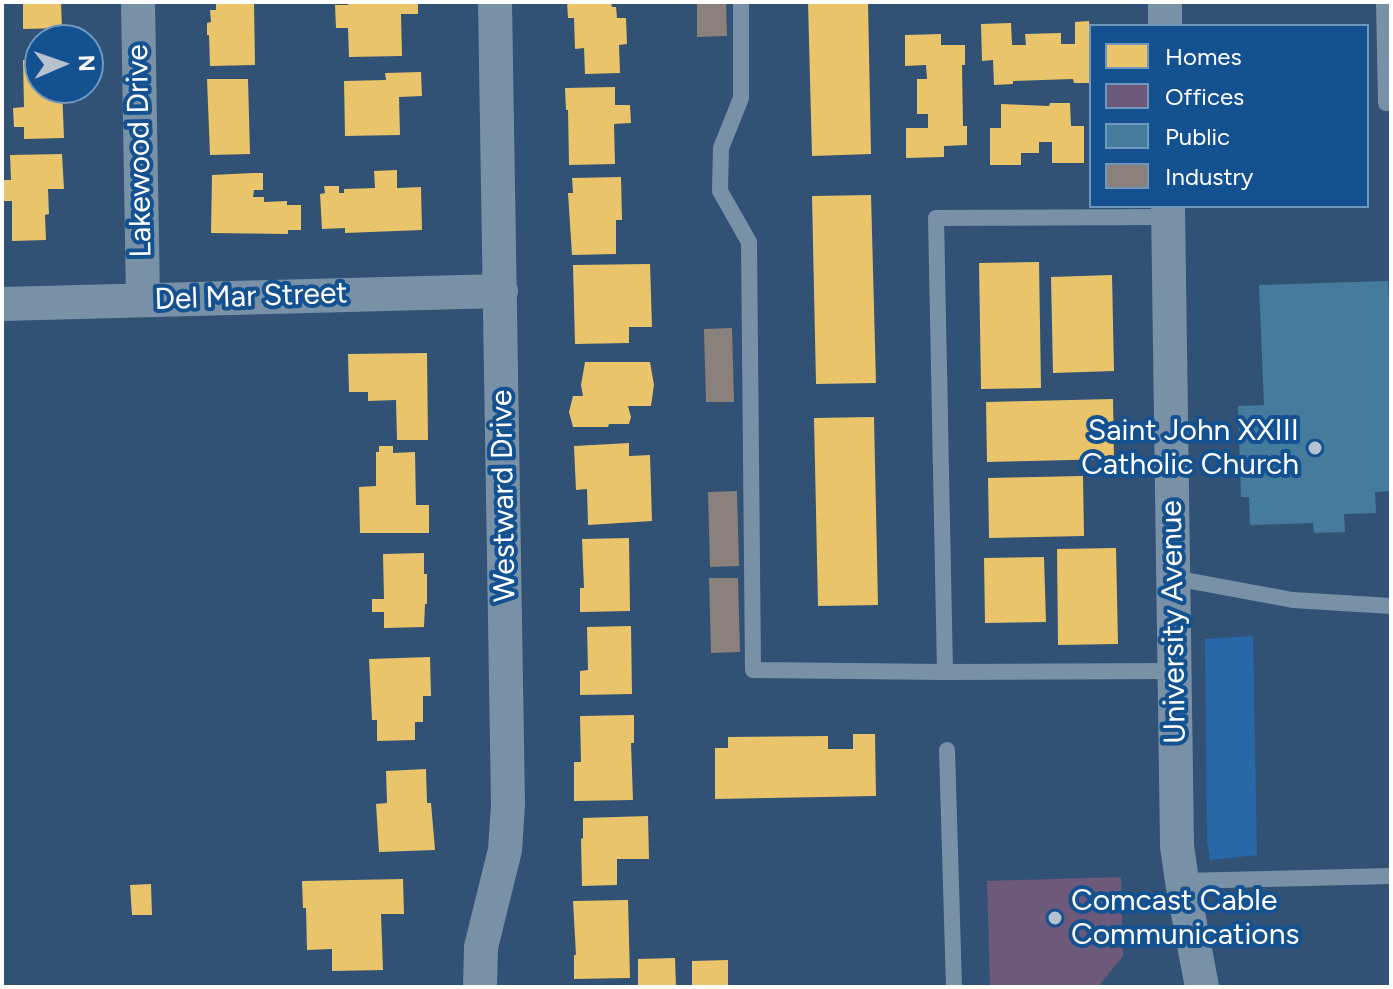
<!DOCTYPE html>
<html>
<head>
<meta charset="utf-8">
<style>
  body { margin:0 }
  #map { position:relative; width:1393px; height:989px; overflow:hidden; background:#315274; font-family:Figtree,sans-serif }
  canvas { display:block }
  .frame { position:absolute; inset:0; border:4px solid #fff; pointer-events:none }
  .legend { position:absolute; left:1089px; top:24px; width:280px; height:184px; box-sizing:border-box; background:#145191; border:2px solid #7297bd; margin:0; padding:10px 14px; list-style:none; font-size:24px; color:#fff }
  .legend li { display:flex; align-items:center; gap:16px; height:40px }
  .legend b { width:40px; border:2px solid #7297bd }
  .north { position:absolute; left:24px; top:24px; width:80px; height:80px; box-sizing:border-box; background:#145191; border:2px solid #7297bd; border-radius:50%; rotate:88deg; font-size:22px; font-weight:700; line-height:32px; text-align:center; color:#fff }
  .north::after { content:''; display:block; margin:auto; width:28px; height:36px; background:#b7c2ce; clip-path:polygon(50% 0,100% 100%,50% 72%,0 100%) }
</style>
</head>
<body>
<div id="map">
<canvas width="1393" height="989"></canvas>
<div class="frame"></div>
<ul class="legend">
<li><b style="height:22px;background:#e9c46a"></b>Homes</li>
<li><b style="height:22px;background:#6d597a"></b>Offices</li>
<li><b style="height:22px;background:#457b9d"></b>Public</li>
<li><b style="height:22px;background:#8a817c"></b>Industry</li>
</ul>
<div class="north">N</div>
</div>
<script>
const ctx = document.querySelector('canvas').getContext('2d');
ctx.lineJoin = 'round';
function fill(path, color) { ctx.fillStyle = color; ctx.fill(path, 'evenodd'); }
function trace(path, color, width, dash) { ctx.strokeStyle = color; ctx.lineWidth = width; ctx.lineCap = dash ? 'butt' : 'round'; ctx.setLineDash(dash || []); ctx.stroke(path); }
function label(font, color, halo, rows, align = 'center') {
  ctx.font = font + ' Figtree,sans-serif'; ctx.lineWidth = 8; ctx.setLineDash([]); ctx.textBaseline = 'middle'; ctx.strokeStyle = halo; ctx.fillStyle = color; for (const [text, x, y, turn = 0] of rows) {
    ctx.save(); ctx.translate(x, y); ctx.rotate((+turn || 0) * Math.PI / 180); ctx.textAlign = isNaN(turn) ? turn : align; if (halo) ctx.strokeText(text, 0, 0); ctx.fillText(text, 0, 0); ctx.restore();
  }
}
fill(new Path2D(`
  M1253 636 1257 855 1210 860 1207 840 1205 639Z`), '#2868a8');
fill(new Path2D(`
  M23 2H61L62 28 23 29Z
  M216 2H254L255 65 210 66 209 35H207V23L211 22 210 10H216Z
  M348 2H418V14H401L402 56 349 57 348 28H336L335 5H348Z
  M567 2H611L612 7H616L617 18H626L627 44 619 45 620 73 585 74 584 48 575 49 574 18H568Z
  M808 2H868L871 154 812 156Z
  M1089 21 1090 34 1091 33V83H1074L1073 79 1013 81V84L994 85 993 60 982 61 981 24 1011 23 1012 45H1026L1025 34 1061 33V44H1075V22Z
  M941 34V45H965V65H962L963 126H967V145L944 146V157L906 158V128H928V114H917V79H927L926 65 905 66V35Z
  M23 60H40V88H62L64 138 24 139V127H14L13 108 24 107Z
  M421 72 422 96 399 97 400 135 345 136 344 81 386 80 385 73Z
  M207 79H248L250 154 210 155Z
  M615 87V105H630L631 123 614 124 615 164 569 165 568 110H566L565 88Z
  M1050 103H1070L1071 126H1084V163H1052V142H1039V153H1021V165H990V128H1001V104L1049 106Z
  M62 154 64 189H48L49 214 45 215 46 240 12 241V201H2V180H11L10 155Z
  M397 170V188L421 187 422 230 345 233V228L322 229 320 194 325 193 324 186H339V193H344V189L375 188 374 171Z
  M253 173H263V190H254L253 197H264V202L287 201V205H301V230H288V234L211 233 212 175Z
  M621 177 622 220H616V254L572 255 568 193H573L572 178Z
  M871 195 876 383 816 384 812 196Z
  M1039 262 1041 388 981 389 979 263Z
  M650 264 652 327H629V343L575 344 573 265Z
  M1112 275 1114 371 1053 373 1051 277Z
  M427 353 428 440H397L396 400 368 401V392H349L348 354Z
  M585 362H650L654 385 651 406H628L631 417 629 424H609L608 427H573L569 412 573 396H583L581 385Z
  M1113 399 1114 459 987 462 986 402Z
  M874 417 878 605 818 606 814 418Z
  M629 443V456L650 455 652 521 588 525 587 489 576 490 574 446Z
  M379 446H393V453L415 452 416 505H429V533H360L359 487 376 486V452H379Z
  M1083 476 1084 536 989 538 988 478Z
  M629 538 630 611 580 612V588H584L582 539Z
  M1116 548 1118 644 1058 645 1057 549Z
  M424 553V574H427V604H425L424 627 384 628V612H372V599H384L383 554Z
  M1044 557 1046 622 985 623 984 558Z
  M631 626 632 694 580 695V671L588 670 587 627Z
  M430 657 431 696H423V722H415V740L377 741V720H372L369 659Z
  M634 715V743H631L633 800 574 801V762H581L580 716Z
  M853 734H875L876 796 715 799V748H728V737L828 736V749H853Z
  M426 769 427 803H431L435 850 379 852 376 804 387 803 386 771Z
  M648 816 649 859H617V885L582 886 581 839 583 838V818Z
  M403 879 404 914H381L383 970 332 971V949L307 950 306 908H303L302 881Z
  M151 884 152 915H132L130 885Z
  M628 900 630 978 574 979V955H576L573 901Z
  M675 958 676 987H638V959Z
  M728 960V987H692V961Z`), '#e9c46a');
fill(new Path2D(`
  M1121 877 1123 956 1098 987H990L987 881Z`), '#6d597a');
fill(new Path2D(`
  M1388 281 1389 306H1391V491L1375 492 1376 513 1344 514 1345 532 1314 533 1313 523 1250 525 1249 497H1241L1238 406 1264 405 1259 285Z`), '#457b9d');
fill(new Path2D(`
  M697 2H726L727 36 697 37Z
  M732 328 734 402H706L704 329Z
  M737 491 739 566 710 567 708 492Z
  M709 578H738L740 652 711 653Z`), '#8a817c');
trace(new Path2D(`
  M741 2V98L721 148 720 191 749 242 753 670 945 672
  M1384 2 1386 103H1391
  M1168 217 936 218 945 672 1175 671
  M1174 578 1293 600 1391 606
  M947 750 954 987
  M1182 881 1391 876`), '#7991a7', 16);
trace(new Path2D(`
  M138 2 143 300
  M1165 2V26
  M1168 206 1177 846 1182 881 1202 987
  M2 304 501 291
  M480 987 481 947 505 850 508 805 495 2`), '#7991a7', 34);
for (const [x, y, r, color] of [
  [1315,448,8,"#b7c2ce"],
  [1055,918,8,"#b7c2ce"]
]) { const dot = new Path2D(); dot.arc(x, y, r, 0, 2 * Math.PI); ctx.fillStyle = color; ctx.fill(dot); trace(dot, '#145191', 3); }
label('30px', '#fff', '#145191', [
  ["Lakewood Drive",140,151,-91],
  ["Del Mar Street",251,297,-2],
  ["Westward Drive",504,496,-91],
  ["University Avenue",1174,622,-91]
]);
label('30px', '#fff', '#145191', [
  ["Saint John XXIII",1299,431],
  ["Catholic Church",1299,465],
  ["Comcast Cable",1071,901,"left"],
  ["Communications",1071,935,"left"]
], 'right');
</script>
</body>
</html>
